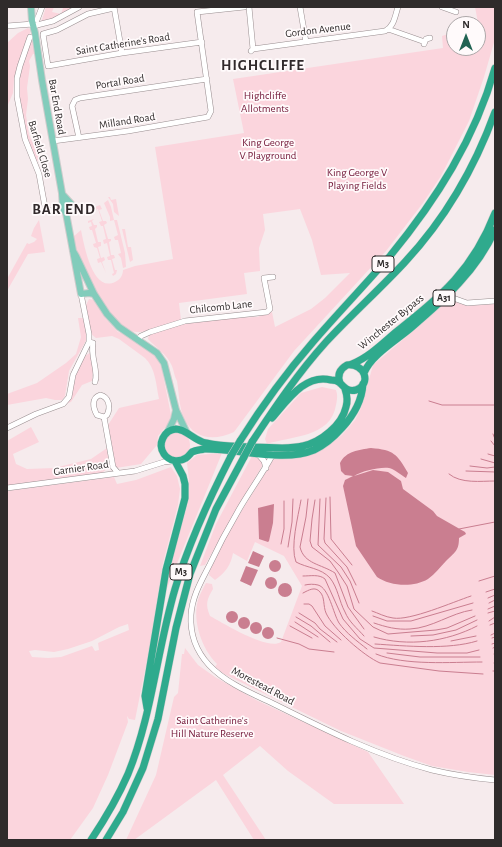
<!DOCTYPE html>
<html>
<head>
<meta charset="utf-8">
<style>
  body { margin:0 }
  #map { position:relative; width:502px; height:847px; overflow:hidden; background:#f6ebed; font-family:"Alegreya Sans",sans-serif }
  canvas { display:block }
  .frame { position:absolute; inset:0; border:8px solid #2f2b2b; pointer-events:none }
  .north { position:absolute; left:446px; top:16px; width:40px; height:40px; box-sizing:border-box; background:#fffafb; border:1px solid #aca7a8; border-radius:50%; rotate:0deg; font-size:11px; font-weight:700; line-height:16px; text-align:center; color:#2f2b2b }
  .north::after { content:''; display:block; margin:auto; width:14px; height:18px; background:#216353; clip-path:polygon(50% 0,100% 100%,50% 72%,0 100%) }
</style>
</head>
<body>
<div id="map">
<canvas width="502" height="847"></canvas>
<div class="frame"></div>
<div class="north">N</div>
</div>
<script>
const ctx = document.querySelector('canvas').getContext('2d');
ctx.lineJoin = 'round';
function fill(path, color) { ctx.fillStyle = color; ctx.fill(path, 'evenodd'); }
function trace(path, color, width, dash) { ctx.strokeStyle = color; ctx.lineWidth = width; ctx.lineCap = dash ? 'butt' : 'round'; ctx.setLineDash(dash || []); ctx.stroke(path); }
function label(font, color, halo, rows, align = 'center') {
  ctx.font = font + ' "Alegreya Sans",sans-serif'; ctx.lineWidth = 3.5; ctx.setLineDash([]); ctx.textBaseline = 'middle'; ctx.strokeStyle = halo; ctx.fillStyle = color; for (const [text, x, y, turn = 0] of rows) {
    ctx.save(); ctx.translate(x, y); ctx.rotate((+turn || 0) * Math.PI / 180); ctx.textAlign = isNaN(turn) ? turn : align; if (halo) ctx.strokeText(text, 0, 0); ctx.fillText(text, 0, 0); ctx.restore();
  }
}
fill(new Path2D(`
  M46 7H54L52 12 61 14 63 8 61 7H73L58 17 41 23Z
  M475 7H495V39L484 77 469 121 441 176 423 203 386 251 294 351 234 432C214 441 194 440 184 418 179 407 179 393 177 381 174 376 174 371 172 366 167 354 156 348 148 339L149 334 170 326 230 318 257 317 272 312 275 327 311 309 325 298 350 273 321 275 312 240 300 209 263 214 265 230 259 248 260 271 244 273 247 294 179 303 181 320C172 323 144 333 137 332 126 332 113 320 107 312 95 296 77 257 73 237L81 230C84 244 92 293 115 282 120 280 123 275 123 270L135 266 173 259 155 147 244 133 233 79 443 48 442 36 454 32V48H478V24H474L478 23Z
  M28 28 31 30 20 60 14 79 13 93 7 107V43L18 33Z
  M34 41 36 54H33L29 61 30 66 27 88 28 99 26 115 29 135 40 159 37 161 27 141 18 91 21 67 30 42Z
  M108 197H110L111 200 116 199 119 216 114 212 113 204Z
  M108 200 111 207 114 220 110 221V217L104 203Z
  M100 205 102 209 99 210 103 221H106L107 223 104 225 108 239H111V241L109 242 111 255H114L115 258 112 259 115 270H117L116 274 113 276 112 274 114 273 111 260H108L107 257 110 256 107 243 104 244 103 240 106 239 103 226H101L99 222 102 221 98 209 95 210V207Z
  M94 219 92 221 94 225H97V227L95 229 98 242H101V246L98 247 101 258 104 257 105 260 102 262 106 273 101 262 98 263 97 259 100 258 97 248 94 247 93 244 96 243 92 230H90L89 227 92 226 91 222 88 223V221Z
  M39 220 45 252 28 254 7 291V279L27 243 29 244 34 242 37 239 31 236 34 228Z
  M117 220 125 253 126 267 123 268 121 258 118 254 121 253 118 240H115L114 237 118 235 114 220Z
  M122 229H125L128 247H131L133 260 130 262Z
  M89 299 95 300 106 319 118 332 131 337 153 354 158 359 162 370 171 415 168 424 158 436 157 445 141 464 116 468 108 425 119 408 159 399C156 385 156 369 145 358L119 339 112 336 96 338 91 334 86 305Z
  M450 300 467 306 495 304V775L468 772 432 766 404 756 341 731 224 674 215 667 217 664C202 649 192 621 198 600 200 594 203 588 206 583L212 584 213 589C207 599 205 604 210 616 223 623 268 651 281 642L302 586 284 556 255 542 247 561 233 553C231 565 225 573 215 580L209 575 210 570 228 533 275 457 316 452 324 449 342 435 355 420 361 408 373 365 426 320 445 302Z
  M78 318H83L88 337 69 371 65 396 62 400H55L46 398 7 405V394L37 383 66 363 76 354 81 337Z
  M90 353 93 369 92 381 82 385 71 402 65 404C68 398 71 392 73 386 76 376 79 357 90 353Z
  M322 387 336 390C338 395 337 400 336 405 331 438 290 436 267 444L265 439 268 429 301 393Z
  M31 427 39 442 13 454 16 464 27 469 54 468 91 459 107 448 109 467 102 473 7 487V441Z
  M164 445a13 13 0 1 1 26 0a13 13 0 1 1-26 0Z
  M222 453 165 593 169 565 188 503 189 481 187 463 197 455Z
  M252 456H258L262 462V466L205 565 200 566 216 524Z
  M171 467 177 476 180 489 178 505 163 563 148 655 135 720 129 719 127 716 128 722 108 775 93 808 70 840H7V491L114 477 117 484 136 480ZM128 624 129 630 100 642 98 643 99 650 95 651 92 646 61 657 48 658 32 657 29 651 35 650 54 652 68 649 92 641 119 627Z
  M185 648 198 665 215 677 256 700 368 752 404 804H334L288 771 260 746 223 775 266 840H254L216 780 134 840H126L156 775 174 697 178 693 182 654H184Z`), '#fbd5dd');
fill(new Path2D(`
  M371 448C394 450 397 454 408 473L406 478C401 475 394 469 389 468 378 467 363 471 354 476L373 470 388 472 401 481 403 489 433 511 437 516 465 532 466 534 459 538C459 551 455 552 446 561 440 567 435 574 428 579 413 588 390 586 377 577L356 546 343 486 345 480 353 476 345 475 341 471 340 463C346 451 359 450 371 448Z
  M274 504 273 523 269 541 268 542 259 539 258 508Z
  M253 551 264 556 259 567 248 563Z
  M269 566a6 6 0 1 1 12 0a6 6 0 1 1-12 0Z
  M246 566 258 570 251 586 240 581Z
  M265 583a6 6 0 1 1 12 0a6 6 0 1 1-12 0Z
  M278 590a7 7 0 1 1 14 0a7 7 0 1 1-14 0Z
  M226 617a6 6 0 1 1 12 0a6 6 0 1 1-12 0Z
  M238 623a6 6 0 1 1 12 0a6 6 0 1 1-12 0Z
  M250 628a6 6 0 1 1 12 0a6 6 0 1 1-12 0Z
  M262 633a6 6 0 1 1 12 0a6 6 0 1 1-12 0Z`), '#ca7e90');
trace(new Path2D(`
  M429 401 442 405H495
  M493 434 495 439
  M491 441 495 446
  M488 454 495 456
  M481 459 495 463
  M470 466 487 468 495 467
  M466 471 495 472
  M449 474C461 484 481 481 495 481
  M330 497 331 539 352 565
  M326 498 324 539 325 543 347 567 356 585
  M308 499 306 517 300 547C304 564 321 564 335 573L348 607 364 629
  M320 499 318 545 341 567 350 581 359 603
  M301 500C298 517 290 547 296 562 307 568 321 568 330 578 338 588 339 601 345 612 349 622 357 628 364 636
  M315 500 312 519 310 541 312 547 330 561 338 572 347 586 354 609 373 627 388 634 436 630 447 628 475 616
  M459 529 495 522
  M281 544 284 529V501
  M288 547 292 522 293 499
  M303 576C311 576 319 574 325 579L343 619 360 639 374 648 437 653H467L479 650
  M479 581 495 576
  M305 585C309 584 314 584 318 585 329 588 333 613 339 623 346 633 357 641 367 649
  M486 592 495 589
  M303 593C309 590 315 586 320 592 325 597 323 606 326 613 333 629 364 656 380 663L439 671 483 674
  M488 598 495 595
  M489 603 495 600
  M304 604H309L312 606 325 626 341 640
  M488 609 495 606
  M372 611C378 613 385 617 393 618 410 621 453 602 471 596
  M299 613 315 623 320 629 337 642
  M488 613 495 611
  M373 616 387 621H411L473 603
  M296 617 311 626 330 642
  M489 621 495 617
  M295 622 318 637
  M374 623C386 627 397 630 410 629 432 628 451 613 472 610
  M490 625 495 623
  M290 626 312 638
  M491 635 495 633
  M411 636 433 635 456 630 477 620
  M374 637C408 647 446 642 477 626
  M277 638 299 644 309 649 334 652
  M492 638 495 637
  M451 641 476 636
  M375 644C406 646 448 650 477 641
  M492 644 495 643
  M493 648 495 647
  M387 653 420 657H480
  M376 654C405 666 451 662 482 662
  M494 654H495
  M494 663H495
  M493 671H495`), '#ca7e90', 1);
const minor = new Path2D(`
  M114 7 122 53
  M249 7 253 49
  M300 7 306 42
  M442 7 456 12
  M114 8 88 14 57 30 43 34 48 66 122 53 202 42
  M37 20 42 7
  M7 26 33 24
  M33 26 53 21 79 7
  M388 29 425 42
  M30 37 20 66 17 78V97L25 139 39 174 45 207 46 210 53 211 63 207
  M424 44 426 39 430 38
  M251 51 253 49 385 31C394 27 395 16 398 7
  M79 138 72 106 75 100 80 98 207 79
  M53 141 128 131 208 117 211 111 197 12 244 7
  M445 298H453L467 303 495 301
  M138 339 141 336 150 332 185 321 267 312 270 309 264 278 273 277
  M89 342 93 343C90 356 99 372 95 382
  M100 395C109 397 111 407 107 415L104 417 97 415C93 408 91 398 100 395Z
  M104 417 113 467 118 473
  M7 428 36 414 63 404 69 397 73 375 89 342V334L81 294
  M258 454 264 461 266 468
  M273 454C262 475 248 493 237 513 227 530 218 547 210 564 202 580 192 596 191 615 190 633 196 651 209 665 227 684 253 694 276 705 326 730 378 756 432 770 453 775 474 778 495 780
  M7 488 135 471 164 462 172 461`);
const major = new Path2D(`
  M31 7 32 21 35 33 42 80 62 193 63 209 66 213
  M63 195 74 207 72 211 66 213
  M66 213 81 294 89 293 94 294
  M73 251 76 256 94 294 107 314 119 327 157 353 164 363 176 410 187 433
  M167 433 174 419 176 410`);
const highway = new Path2D(`
  M352 364C369 357 382 344 396 332 442 295 473 270 495 213
  M364 373C371 355 397 340 412 327 445 299 477 270 495 230
  M345 389C347 395 348 401 346 407 342 425 321 442 303 446 287 450 270 447 255 447 239 446 222 447 206 443 195 441 186 429 176 429 164 430 157 444 164 454 169 461 178 463 186 458 188 457 190 454 192 452 196 450 200 450 204 449 237 448 283 463 314 450 325 445 334 437 342 428 353 416 362 400 363 384
  M272 418C287 401 305 373 331 380 334 380 338 381 340 383 345 388 348 392 356 390 372 384 365 363 347 365 340 369 337 375 340 383
  M240 441C262 406 286 373 313 342 338 313 365 285 390 256 436 200 475 139 495 68
  M252 442C275 407 298 373 326 342 352 314 380 289 405 262 445 219 475 167 495 112
  M147 708 145 696 166 570 185 498V484L183 476 175 461
  M91 840C105 819 118 797 128 774 152 715 157 650 175 589 189 542 209 499 231 456
  M106 840 123 812 143 768 158 719 176 628 190 574 216 509 244 457`);
trace(minor, '#988d8f', 6);
trace(major, '#cdcccc', 8);
trace(highway, '#cdcccc', 8);
trace(minor, '#fff', 5);
trace(major, '#82ccbb', 6);
trace(highway, '#2faa8d', 7);
const highwayBridge = new Path2D(`
  M231 456 240 441
  M244 457 252 442`);
trace(highwayBridge, '#cdcccc', 8, []);
trace(highwayBridge, '#2faa8d', 7);
for (const [x, y, w] of [
  [383,264,22],
  [444,298,22],
  [181,572,22]
]) { const box = new Path2D(); box.roundRect(x - w / 2, y - 8, w, 16, 3); ctx.fillStyle = '#fffafb'; ctx.fill(box); trace(box, '#2f2b2b', 1); }
label('bold 10px', '#2f2b2b', null, [
  ["M3",383,264],
  ["A31",444,298],
  ["M3",181,572]
]);
label('11px', '#2f2b2b', '#fffafb', [
  ["Gordon Avenue",318,30,-7],
  ["Saint Catherine's Road",123,44,-9],
  ["Portal Road",120,82,-9],
  ["Bar End Road",57,107,80],
  ["Milland Road",127,121,-9],
  ["Barfield Close",40,149,73],
  ["Chilcomb Lane",221,307,-6],
  ["Winchester Bypass",391,322,-39],
  ["Garnier Road",81,468,-8],
  ["Morestead Road",263,686,28]
]);
label('11px', '#711536', '#fffafb', [
  ["Highcliffe",265,96],
  ["Allotments",265,109],
  ["King George",268,143],
  ["V Playground",268,156],
  ["King George V",357,173],
  ["Playing Fields",357,186],
  ["Saint Catherine's",212,721],
  ["Hill Nature Reserve",212,734]
]);
ctx.letterSpacing = '1px';
label('bold 15px', '#31292b', '#fffafb', [
  ["HIGHCLIFFE",263,65],
  ["BAR END",64,209]
]);
ctx.letterSpacing = '0px';
</script>
</body>
</html>
